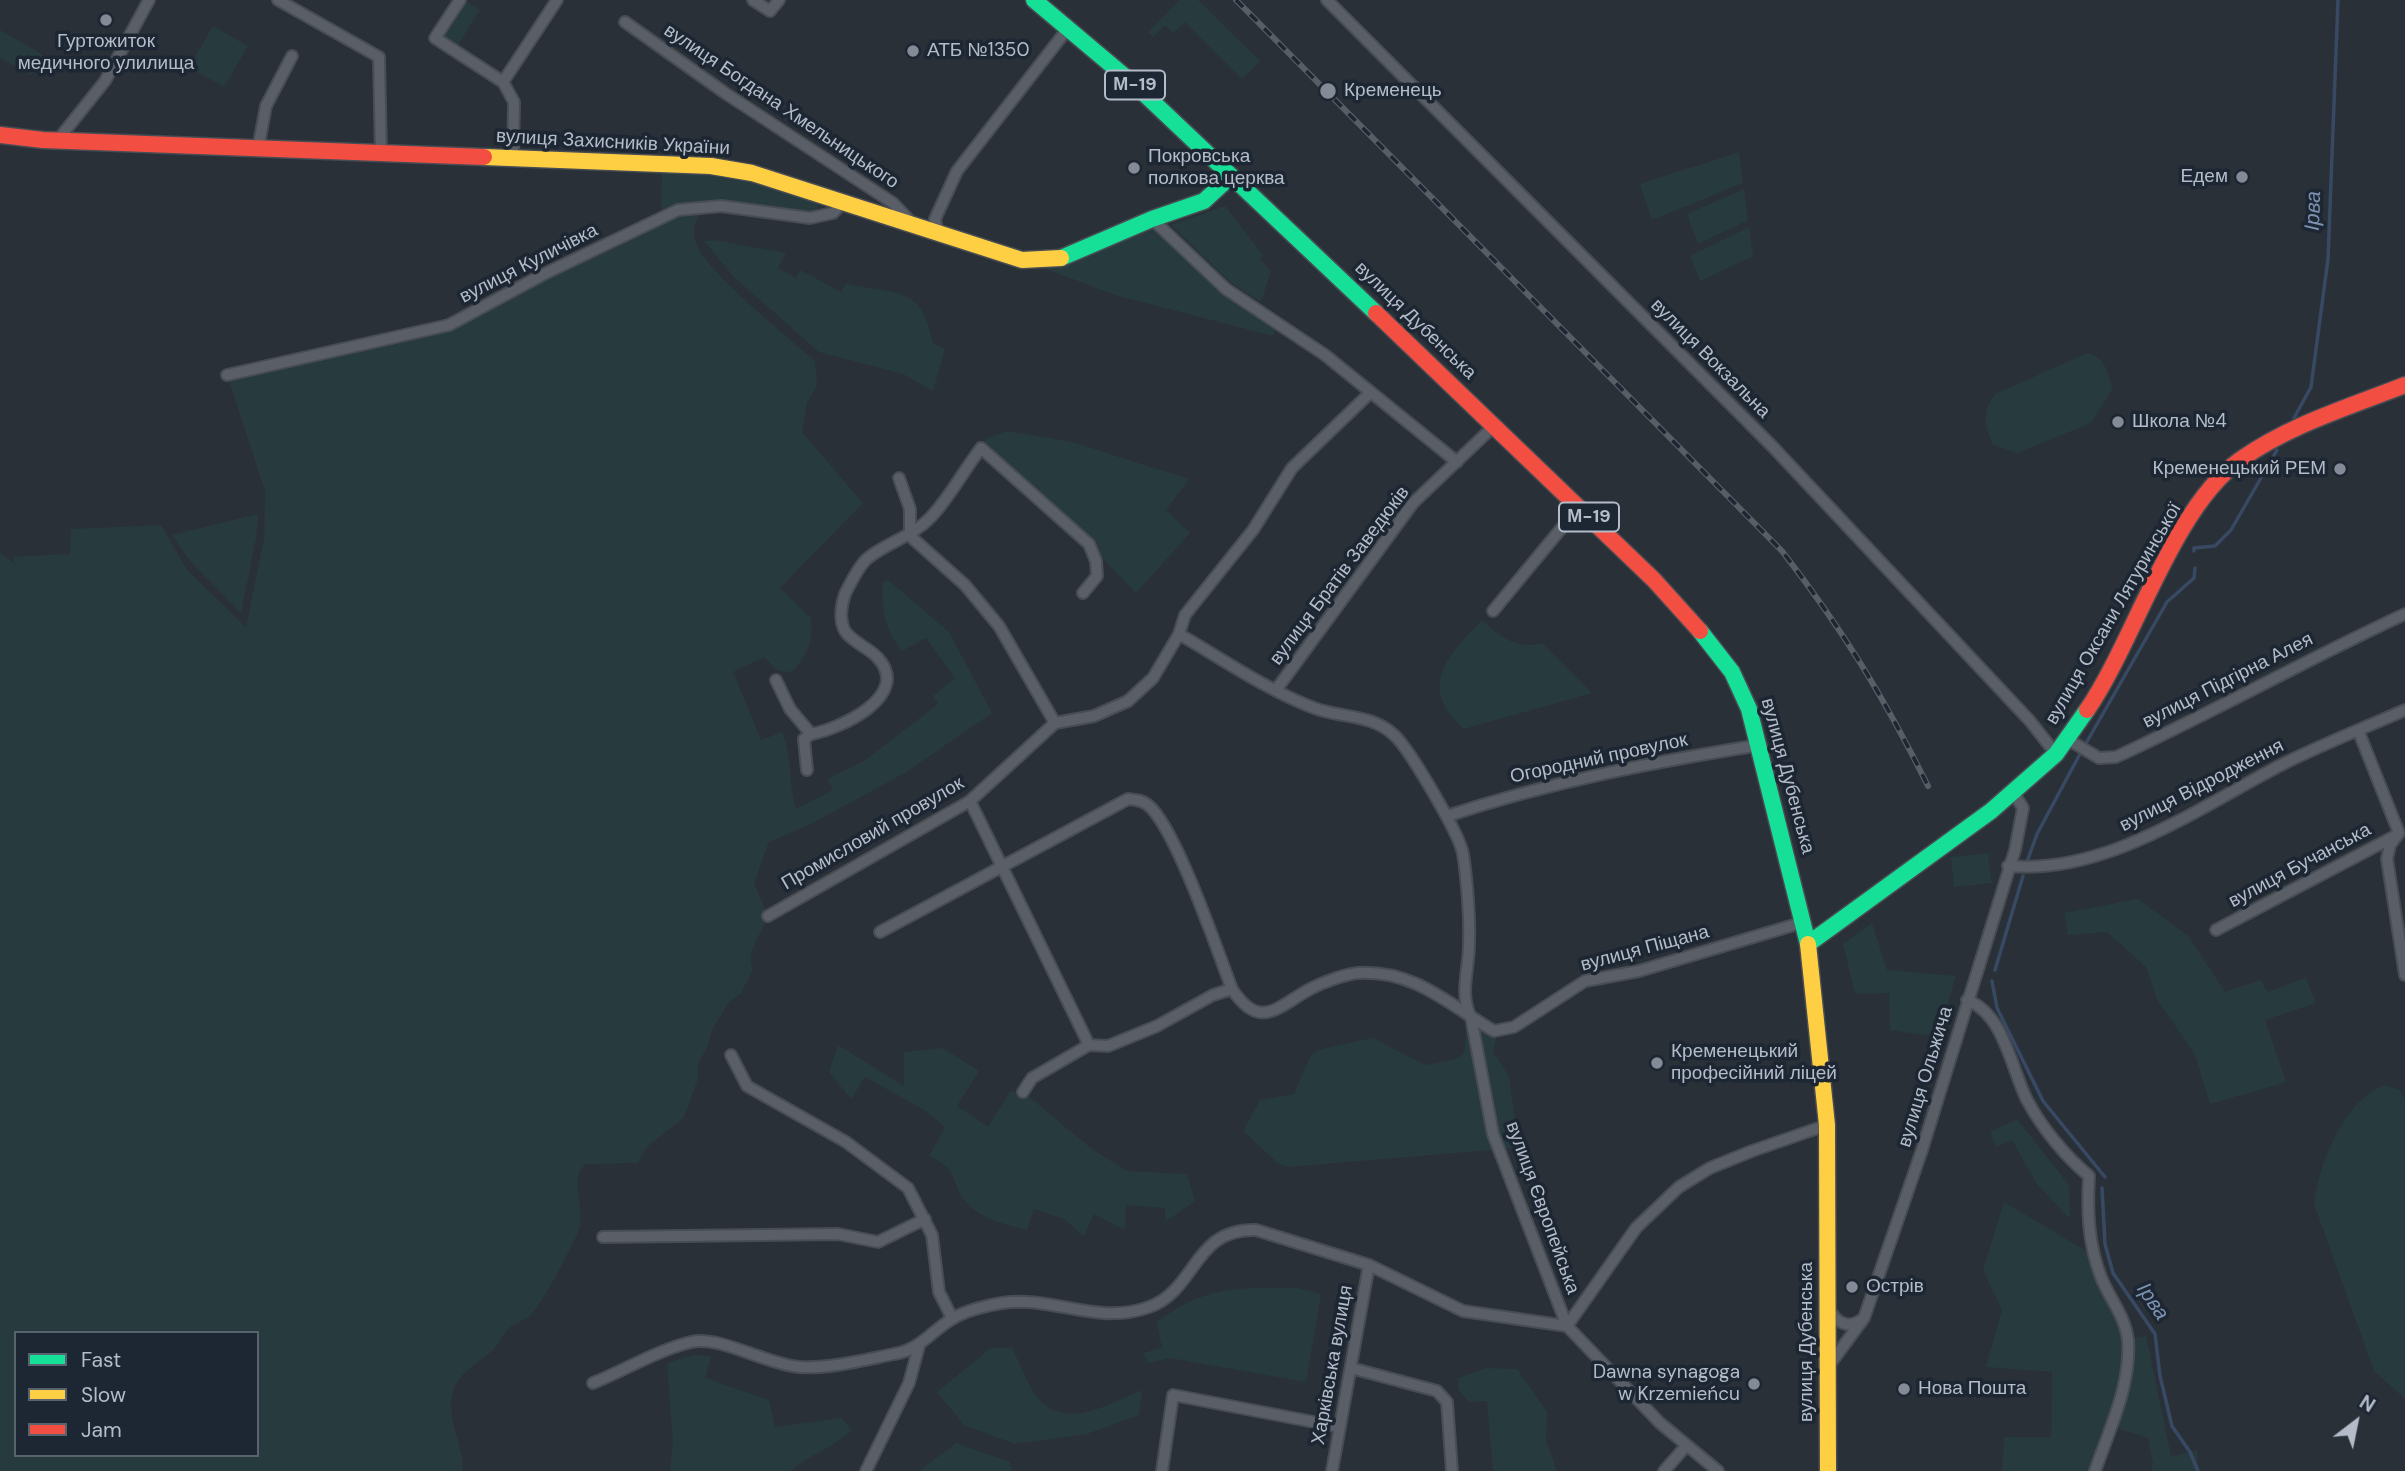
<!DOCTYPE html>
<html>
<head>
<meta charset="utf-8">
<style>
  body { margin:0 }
  #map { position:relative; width:2405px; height:1471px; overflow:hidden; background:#2a3038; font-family:"DM Sans",sans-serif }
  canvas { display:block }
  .legend { position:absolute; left:14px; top:1331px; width:245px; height:126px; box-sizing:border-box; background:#1d2633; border:2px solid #59626f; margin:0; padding:9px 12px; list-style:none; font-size:21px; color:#b4bcc9 }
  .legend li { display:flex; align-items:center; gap:14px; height:35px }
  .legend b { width:35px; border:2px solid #59626f }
  .north { position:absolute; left:2321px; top:1387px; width:70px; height:70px; -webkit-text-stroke:5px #1d2633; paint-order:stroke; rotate:32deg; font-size:19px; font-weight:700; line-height:28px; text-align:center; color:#b4bcc9 }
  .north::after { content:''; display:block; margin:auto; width:24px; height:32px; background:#b4bcc9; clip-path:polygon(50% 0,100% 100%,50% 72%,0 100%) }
</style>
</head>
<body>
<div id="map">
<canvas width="2405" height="1471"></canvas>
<ul class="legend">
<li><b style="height:9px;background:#16e098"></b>Fast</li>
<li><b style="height:9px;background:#ffcf43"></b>Slow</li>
<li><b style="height:9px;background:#f24e42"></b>Jam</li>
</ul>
<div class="north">N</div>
</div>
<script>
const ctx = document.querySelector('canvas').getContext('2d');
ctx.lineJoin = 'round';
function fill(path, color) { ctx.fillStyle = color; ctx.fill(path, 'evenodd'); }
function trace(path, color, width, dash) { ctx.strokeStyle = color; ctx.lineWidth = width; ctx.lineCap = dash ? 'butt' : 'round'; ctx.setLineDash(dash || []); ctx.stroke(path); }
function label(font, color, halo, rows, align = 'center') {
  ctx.font = font + ' "DM Sans",sans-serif'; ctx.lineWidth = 7; ctx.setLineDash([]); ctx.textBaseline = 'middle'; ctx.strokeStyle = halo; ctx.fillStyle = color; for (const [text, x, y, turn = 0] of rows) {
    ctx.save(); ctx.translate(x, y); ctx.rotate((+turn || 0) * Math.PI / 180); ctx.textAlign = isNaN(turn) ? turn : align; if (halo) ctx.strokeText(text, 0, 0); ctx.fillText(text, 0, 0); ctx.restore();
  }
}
fill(new Path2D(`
  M1180 0H1198L1260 61 1242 79 1185 22 1173 33 1165 25 1153 37 1148 32Z
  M466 1 480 10 458 45 443 36Z
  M213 26 248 46 224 87 189 67Z
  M0 30 43 55 31 75 0 58Z
  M1739 152 1743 183 1652 220 1640 184Z
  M662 165 711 166 819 195 817 211 810 218 703 208C696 220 691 229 696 243 705 271 789 338 815 361L817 386 807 402 802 432 863 503 780 588 811 618C813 642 808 655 792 672L778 671 764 657 733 672 761 740 782 732C793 760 788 781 796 809L833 790 827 779 864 761 938 704 933 696 955 678 926 638 902 651C885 630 881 609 883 582L888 580 949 632 992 713 905 773 811 824 769 842 754 883 768 916C762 934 745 951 753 970L741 993 729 1002 712 1030 707 1048 698 1063V1079L684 1117 646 1148 638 1163 586 1164C566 1179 589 1211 577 1235 568 1253 542 1306 528 1317 522 1322 514 1323 509 1328 503 1334 499 1344 493 1350 479 1363 459 1371 453 1392 445 1418 464 1445 463 1471H0V552L16 565 12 557 70 554 71 529 161 525 187 570 246 627 264 539 265 491 227 375 449 325 661 218ZM16 1333H257V1455H16Z
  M1744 189 1748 220 1698 244 1687 214Z
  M1225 206 1263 255 1259 259 1271 271 1261 302 1230 282 1171 225Z
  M1152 219 1226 289 1277 323 1273 336 1115 295 1022 260 1052 261Z
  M1749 227 1753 256 1700 281 1690 256Z
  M714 240 786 253 778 268 796 278 800 270 841 292 846 284C898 295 921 284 933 343L945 349 933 391 903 374 819 352 735 278 704 241Z
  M2088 353C2106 358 2107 372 2113 388L2091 423 2017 453 1993 445C1984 425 1982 412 1995 394Z
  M1007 431 1072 442 1189 479 1166 510 1190 533 1136 593 1089 544 981 448 986 439Z
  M258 514 256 538 241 613 190 561 172 535Z
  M1482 620C1501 637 1517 650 1542 643L1592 693 1464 729C1416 686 1448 656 1482 620Z
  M1988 853 1992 883 1954 887 1951 857Z
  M2138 899 2188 936 2225 992 2261 980 2267 992 2306 978 2316 1003 2265 1020 2286 1082 2210 1104 2195 1055 2157 999 2146 967 2107 932 2068 935 2064 913Z
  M1872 923 1887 970 1956 976 1937 1037 1890 1030 1889 993 1855 994 1843 944Z
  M1468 1015 1497 1035 1493 1052 1509 1076 1518 1141 1515 1148 1289 1167 1279 1164 1243 1131 1260 1100 1294 1094 1310 1057 1317 1050 1373 1038 1425 1065 1457 1059 1464 1053Z
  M838 1045 904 1086V1052L943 1048 979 1071 957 1106 988 1127 1010 1092H1023L1092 1149 1127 1171 1187 1174 1195 1201 1165 1222V1208L1126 1205 1125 1230 1094 1214 1084 1236 1064 1219 1034 1209 1027 1230C1005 1224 982 1220 966 1202 949 1183 962 1171 929 1156L945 1127 926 1111 865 1077 851 1099 829 1072Z
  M2386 1085 2400 1090 2405 1099V1399L2374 1371 2314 1204C2319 1164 2344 1098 2386 1085Z
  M2017 1119 2069 1185 2070 1219 2037 1184 2012 1140 1996 1147 1990 1132Z
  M2004 1202 2095 1256 2128 1339 2146 1336 2171 1456 2197 1450 2199 1471H2151L2153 1463 2148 1438 2111 1426 2095 1471H2002L2004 1437H2051L2052 1372 1986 1367 2002 1310 1983 1270Z
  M1253 1288H1297L1321 1294 1306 1382 1170 1358 1148 1363 1143 1353 1162 1348 1157 1321C1194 1297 1208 1291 1253 1288Z
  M991 1348H1012C1020 1363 1027 1384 1037 1397 1065 1432 1110 1403 1142 1390L1139 1415 1087 1434 1015 1444 964 1425 937 1392Z
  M693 1355 711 1356 705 1378 769 1400 775 1427 841 1418 852 1430C833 1448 810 1454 791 1471H670L673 1443 667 1363Z
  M1486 1368 1517 1369 1547 1412 1546 1440 1557 1471H1493L1487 1401 1469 1402 1458 1389 1459 1378Z
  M956 1443 1010 1462 1012 1471H919Z`), '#273a3e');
trace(new Path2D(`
  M2294 418 2311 387 2328 259 2338 0
  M2194 551V548L2215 546 2231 530 2277 450
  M2085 745 2167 602 2194 578 2195 568
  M2028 859 2037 834 2081 752
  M1995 970 2023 876
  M1992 981 1997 1008 2043 1101 2105 1177
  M2102 1188 2105 1244 2113 1273 2155 1334 2160 1376 2172 1426 2190 1452 2198 1471`), '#384963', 3.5);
const street = new Path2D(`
  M278 0 379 57 381 154
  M460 0 435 38 503 82
  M753 0 770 11 779 0
  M1327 0 1772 446 2030 721 2056 754
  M625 22 725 93 893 203 911 222
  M57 141 105 81 149 0
  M258 149 266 106 292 56
  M513 159 514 102 503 82 557 0
  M1152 219 1226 289 1325 355 1457 462
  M938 234 935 219 957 171 1069 27
  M227 375 449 325 544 274 678 210 721 206 810 218 833 213 842 203
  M899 478 910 509V536
  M910 536 965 585 999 626 1055 723
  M1493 611 1579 507
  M1179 634C1222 659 1267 690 1314 708 1341 718 1372 714 1394 735 1409 748 1460 835 1463 854 1467 879 1470 919 1469 944 1469 970 1459 994 1471 1017L1493 1134 1567 1326 1660 1423 1718 1471
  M776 680 790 709 811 734C840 729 912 696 878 658 869 648 852 642 845 631 839 620 841 605 845 594 850 584 859 565 868 558 888 542 912 537 931 517 950 497 964 470 981 448L1089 544 1096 561 1097 576 1083 593
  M1276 690 1413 503 1494 426
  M2358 730 2399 833 2390 845 2387 859 2405 975
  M2067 739 2099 758 2116 757C2214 712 2307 659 2405 614
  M807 770 804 739 811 734
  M970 801 1089 1045
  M1447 816C1550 782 1653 762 1760 745
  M2008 866C2107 875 2199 807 2283 764 2323 744 2364 728 2405 710
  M768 916 970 801 1055 723 1094 716 1128 701 1153 678 1179 634 1185 615 1253 530 1292 468 1371 392
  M2216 930 2397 835
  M880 932 1128 799C1136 800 1142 800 1148 805 1176 828 1217 950 1232 989
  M1967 1000C2004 1014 2011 1068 2027 1100 2042 1128 2065 1156 2089 1176 2087 1211 2088 1243 2101 1277 2109 1298 2126 1317 2128 1341 2131 1386 2109 1430 2095 1471
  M731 1055 747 1086 846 1142 908 1188 932 1235 939 1292 952 1318
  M1023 1092 1032 1078 1089 1045 1108 1046 1157 1026 1213 995 1232 989C1261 1033 1279 1005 1312 988 1324 982 1345 974 1358 973 1416 970 1449 1005 1494 1031L1514 1027 1585 981 1639 971 1804 922
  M603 1237 838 1234 878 1242 925 1219
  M1830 1310C1836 1323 1849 1329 1861 1320
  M1830 1364 1864 1318 1922 1150 2015 850 2023 808 2013 792
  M1351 1368 1437 1391 1447 1402 1452 1471
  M593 1383C625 1370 658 1350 691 1342 719 1335 765 1364 799 1367 829 1369 864 1360 894 1354 920 1350 930 1332 952 1319 964 1311 988 1305 1002 1303 1052 1295 1097 1326 1149 1307 1197 1290 1193 1228 1256 1230L1369 1265 1463 1311 1567 1326 1636 1228 1679 1187 1710 1168 1752 1151 1827 1125
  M866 1471 909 1383 919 1346
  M1162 1471 1173 1395 1340 1427
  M1332 1471 1369 1265
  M1664 1471 1686 1446`);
const fast = new Path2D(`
  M1034 0 1135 85 1376 313
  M1061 258 1152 219 1204 201 1231 176
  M1700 631 1732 672 1749 709 1808 944 1991 811 2056 754 2087 710`);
const slow = new Path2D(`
  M484 157 711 166 752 173 1022 260 1061 258
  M1808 944 1827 1125 1828 1471`);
const jam = new Path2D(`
  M0 135 43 140 484 157
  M1376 313 1654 580 1700 631
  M2087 710C2135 640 2172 509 2240 460 2289 425 2349 407 2405 385`);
trace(street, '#484c53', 14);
trace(fast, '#484c53', 19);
trace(slow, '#484c53', 19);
trace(jam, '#484c53', 19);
trace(street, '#5a5e66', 10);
trace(fast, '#16e098', 16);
trace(slow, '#ffcf43', 16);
trace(jam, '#f24e42', 16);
const rail = new Path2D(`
  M1236 0 1782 551C1843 630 1884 697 1928 786`);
trace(rail, '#595d64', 6);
trace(rail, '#1d2633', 3.5, [10]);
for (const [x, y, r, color] of [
  [106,20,7,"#848b96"],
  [913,51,7,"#848b96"],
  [1328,91,9,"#848b96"],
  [1134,168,7,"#848b96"],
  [2242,177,7,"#848b96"],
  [2118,422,7,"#848b96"],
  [2340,469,7,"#848b96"],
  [1657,1063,7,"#848b96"],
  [1852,1287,7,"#848b96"],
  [1754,1384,7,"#848b96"],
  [1904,1389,7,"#848b96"]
]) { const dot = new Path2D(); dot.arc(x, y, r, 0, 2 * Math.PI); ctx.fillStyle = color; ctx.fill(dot); trace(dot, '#1d2633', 2.5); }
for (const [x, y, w] of [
  [1135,85,60],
  [1589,517,60]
]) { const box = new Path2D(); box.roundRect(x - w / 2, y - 14.5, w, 29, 5); ctx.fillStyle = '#1d2633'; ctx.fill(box); trace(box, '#b4bcc9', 2); }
label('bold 18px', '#b4bcc9', null, [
  ["М-19",1135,85],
  ["М-19",1589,517]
]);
label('19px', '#b4bcc9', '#1d2633', [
  ["Гуртожиток",106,42,"center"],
  ["медичного улилища",106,64,"center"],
  ["АТБ №1350",927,51],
  ["Кременець",1344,91],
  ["Покровська",1148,157],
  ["полкова церква",1148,179],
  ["Едем",2228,177,"right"],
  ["Школа №4",2132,422],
  ["Кременецький РЕМ",2326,469,"right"],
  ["Кременецький",1671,1052],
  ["професійний ліцей",1671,1074],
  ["Острів",1866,1287],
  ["Dawna synagoga",1740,1373,"right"],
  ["w Krzemieńcu",1740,1395,"right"],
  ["Нова Пошта",1918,1389]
], 'left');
label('19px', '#b4bcc9', '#1d2633', [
  ["вулиця Богдана Хмельницького",781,107,34],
  ["вулиця Захисників України",613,143,3],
  ["вулиця Куличівка",529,264,-27],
  ["вулиця Дубенська",1415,321,44],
  ["вулиця Вокзальна",1710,359,45],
  ["вулиця Братів Заведюків",1340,576,-53],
  ["вулиця Оксани Лятуринської",2114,614,-60],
  ["вулиця Підгірна Алея",2228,681,-27],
  ["Огородний провулок",1599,759,-12],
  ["вулиця Дубенська",1787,776,75],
  ["вулиця Відродження",2202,786,-27],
  ["Промисловий провулок",873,834,-30],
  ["вулиця Бучанська",2300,866,-28],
  ["вулиця Піщана",1645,949,-15],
  ["вулиця Ольжича",1926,1077,-73],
  ["вулиця Європейська",1542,1208,70],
  ["вулиця Дубенська",1807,1342,-90],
  ["Харківська вулиця",1333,1365,-80]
]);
label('italic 21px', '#7c92b1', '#1d2633', [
  ["Ірва",2314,211,-88],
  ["Ірва",2152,1302,56]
]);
</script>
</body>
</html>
